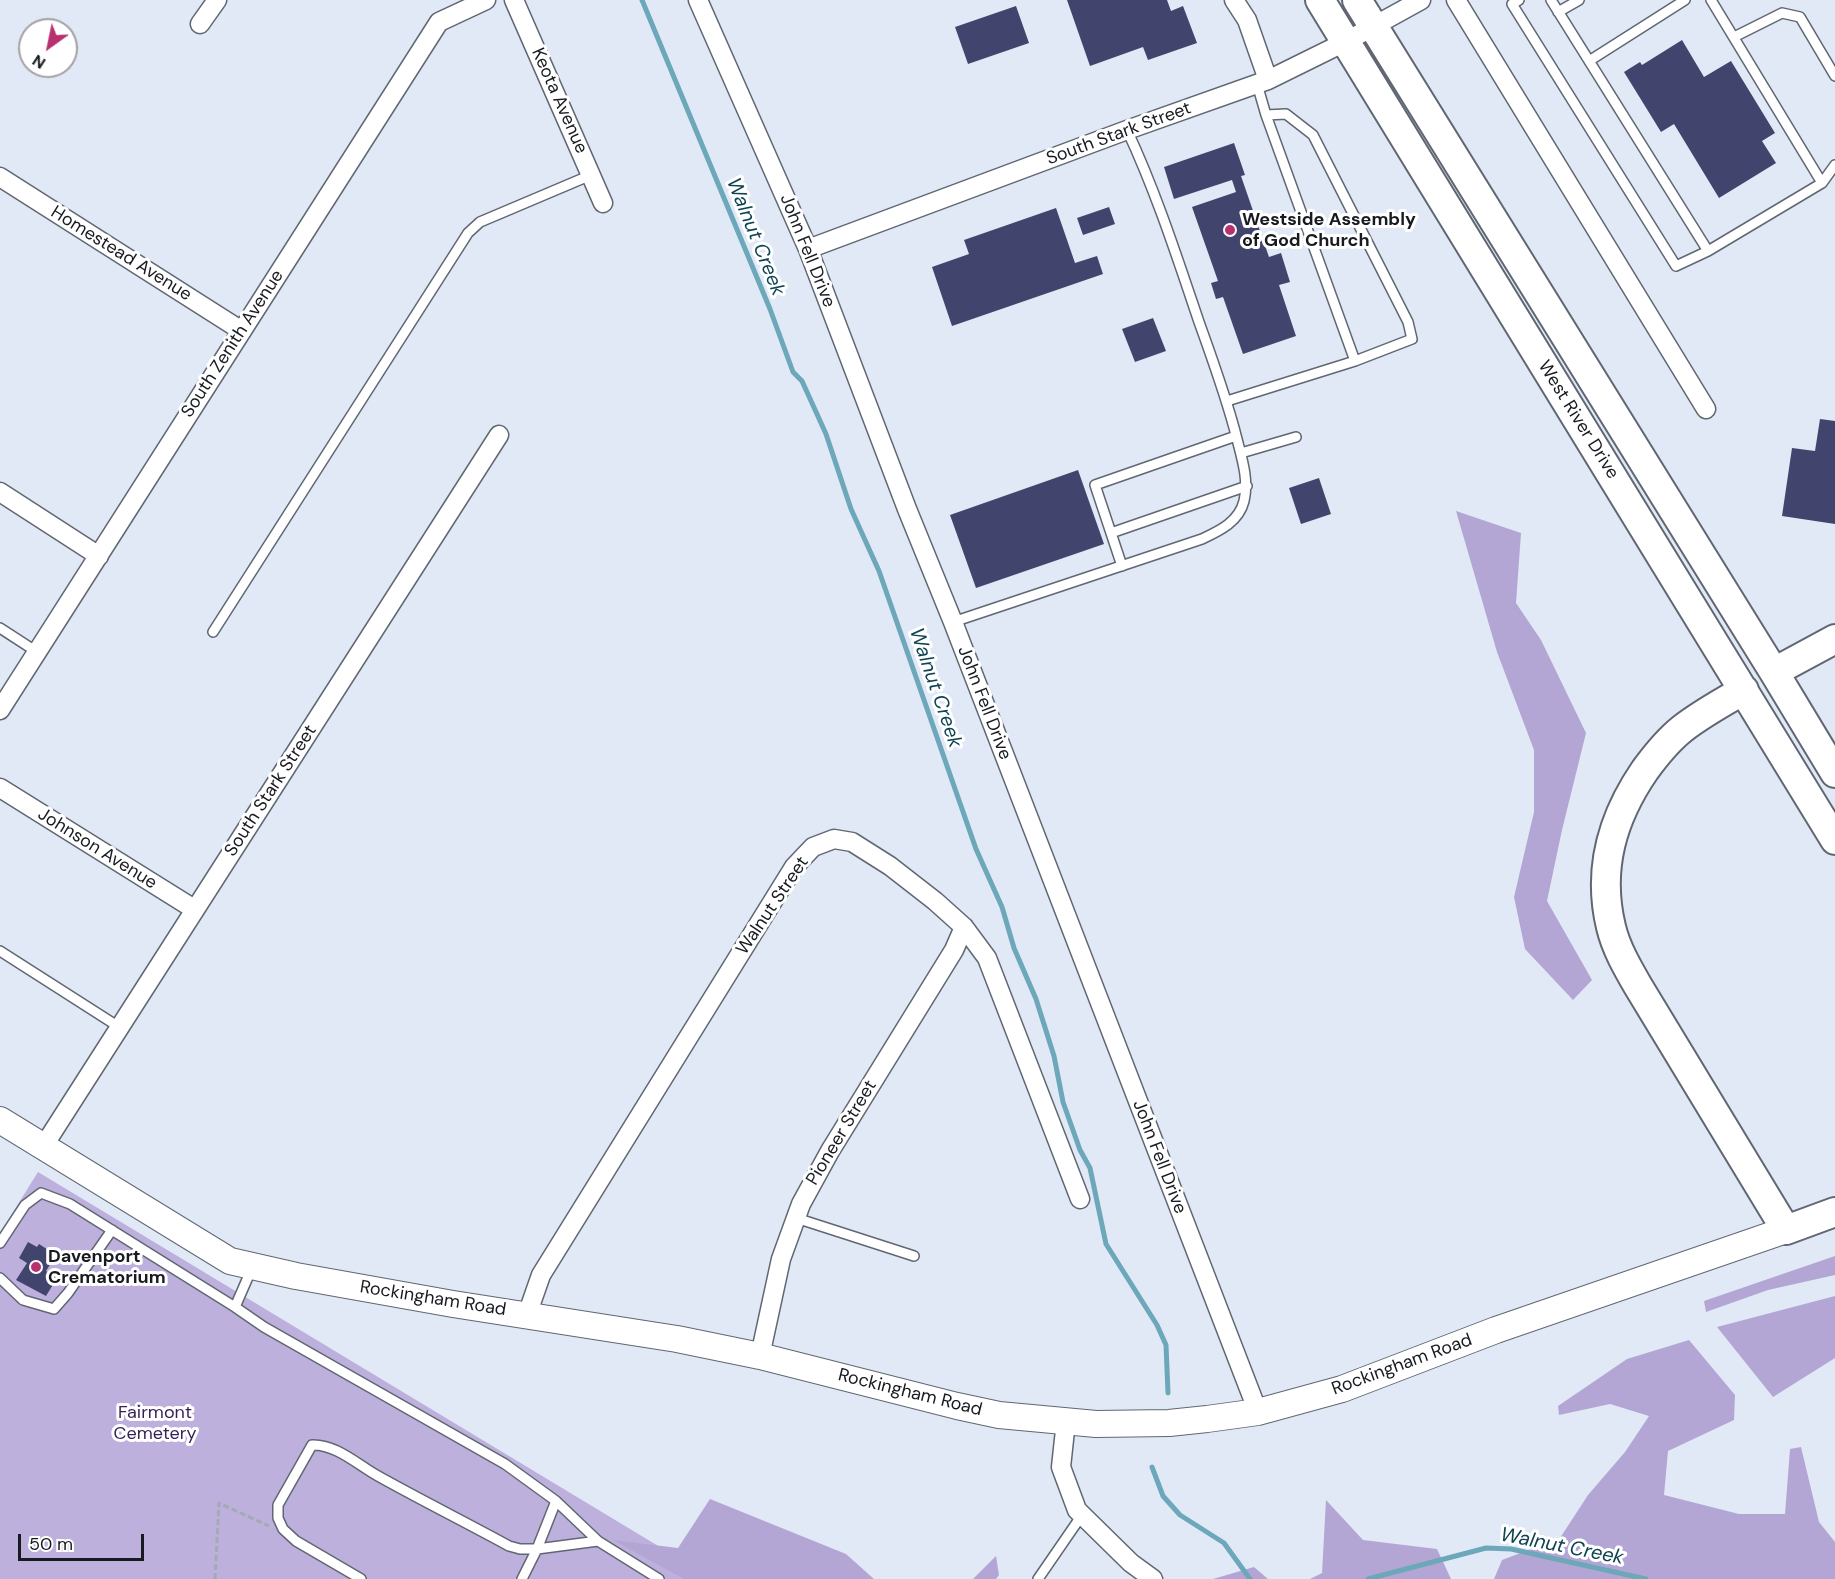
<!DOCTYPE html>
<html>
<head>
<meta charset="utf-8">
<style>
  body { margin:0 }
  #map { position:relative; width:1835px; height:1579px; overflow:hidden; background:#e1e9f6; font-family:"DM Sans",sans-serif }
  canvas { display:block }
  .north { position:absolute; left:18px; top:18px; width:60px; height:60px; box-sizing:border-box; background:#fff; border:2px solid #a2a3a5; border-radius:50%; rotate:213deg; font-size:16px; font-weight:700; line-height:24px; text-align:center; color:#171a1f }
  .north::after { content:''; display:block; margin:auto; width:21px; height:27px; background:#b83070; clip-path:polygon(50% 0,100% 100%,50% 72%,0 100%) }
  .scale { position:absolute; left:18px; top:1534px; width:126px; height:27px; box-sizing:border-box; border:3px solid #171a1f; border-top:0; padding-left:8px; font-size:18px; line-height:21px; white-space:nowrap; color:#171a1f; -webkit-text-stroke:4px #fff; paint-order:stroke }
</style>
</head>
<body>
<div id="map">
<canvas width="1835" height="1579"></canvas>
<div class="north">N</div>
<div class="scale">50 m</div>
</div>
<script>
const ctx = document.querySelector('canvas').getContext('2d');
ctx.lineJoin = 'round';
function fill(path, color) { ctx.fillStyle = color; ctx.fill(path, 'evenodd'); }
function trace(path, color, width, dash) { ctx.strokeStyle = color; ctx.lineWidth = width; ctx.lineCap = dash ? 'butt' : 'round'; ctx.setLineDash(dash || []); ctx.stroke(path); }
function label(font, color, halo, rows, align = 'center') {
  ctx.font = font + ' "DM Sans",sans-serif'; ctx.lineWidth = 6; ctx.setLineDash([]); ctx.textBaseline = 'middle'; ctx.strokeStyle = halo; ctx.fillStyle = color; for (const [text, x, y, turn = 0] of rows) {
    ctx.save(); ctx.translate(x, y); ctx.rotate((+turn || 0) * Math.PI / 180); ctx.textAlign = isNaN(turn) ? turn : align; if (halo) ctx.strokeText(text, 0, 0); ctx.fillText(text, 0, 0); ctx.restore();
  }
}
fill(new Path2D(`
  M38 1172 713 1579H0V1233Z`), '#bdb0dd');
fill(new Path2D(`
  M1456 511 1521 533 1516 603 1541 640 1586 733 1562 830 1547 901 1592 980 1573 1000 1525 949 1514 897 1534 812V750L1497 652Z
  M1835 1256V1275L1768 1290 1706 1312 1704 1301Z
  M1835 1296V1358L1773 1397 1717 1327Z
  M1689 1340 1735 1395 1734 1420 1668 1451 1664 1495 1739 1514H1785L1790 1449 1801 1447 1819 1522 1835 1542V1579H1494L1502 1560 1560 1538 1588 1495 1625 1452 1649 1416 1610 1404 1559 1415 1558 1406 1627 1359Z
  M710 1499 846 1554 874 1579H684L613 1540 678 1548Z
  M1326 1500 1363 1540 1437 1549 1451 1579H1310L1322 1573Z
  M996 1556 999 1575 996 1579H973Z
  M1254 1567 1268 1579H1213Z`), '#b3a6d4');
trace(new Path2D(`
  M642 0 770 309 793 372 802 381 826 434 851 509 879 571 976 849 1002 907 1014 948 1036 999 1054 1056 1063 1102 1080 1150 1090 1168 1106 1244 1157 1325 1166 1345 1168 1393
  M1152 1467 1163 1496 1180 1515 1224 1543 1250 1579
  M1368 1579 1486 1548 1511 1549 1646 1579`), '#6ca7ba', 5);
fill(new Path2D(`
  M1067 0H1167L1171 11 1183 6 1197 43 1148 60 1143 47 1090 66Z
  M1016 6 1029 43 968 64 955 27Z
  M1682 40 1704 77 1731 61 1775 133 1762 141 1776 163 1719 198 1674 124 1661 132 1624 72 1640 62 1642 65Z
  M1234 143 1245 175 1241 176 1269 257 1281 253 1290 282 1279 285 1296 336 1243 354 1223 297 1216 299 1211 283 1218 281 1192 207 1236 192 1232 180 1174 199 1164 167Z
  M1109 207 1115 224 1083 235 1077 218Z
  M1056 208 1075 263 1097 256 1103 274 952 326 932 267 969 254 964 240Z
  M1153 318 1166 351 1135 362 1122 329Z
  M1820 419 1835 421V524L1782 516 1792 448 1815 451Z
  M1078 470 1104 544 976 588 950 515Z
  M1319 478 1331 514 1301 524 1289 488Z
  M28 1242 37 1247 39 1244 56 1255 46 1271 57 1278 46 1296 16 1280 27 1263 19 1258Z`), '#41456d');
const lane = new Path2D(`
  M1519 0 1512 4 1676 266 1708 251
  M1551 0 1708 251 1822 183 1711 0
  M1558 12 1579 0
  M1734 37 1782 13 1800 17 1835 76
  M1589 61 1685 0
  M1257 84 1266 115 1355 361
  M1822 183 1835 165
  M1227 401 1355 361 1412 339 1408 322 1313 135 1286 114 1266 115
  M1241 453 1296 437
  M1111 533 1247 486
  M1122 566 1095 485 1236 436
  M953 622 1202 539C1219 531 1239 522 1244 501 1249 480 1242 459 1237 439 1227 399 1213 361 1199 322 1177 257 1156 192 1127 130
  M0 628 37 652
  M213 632 468 233 480 222 591 175
  M0 951 119 1027
  M796 1218 914 1256
  M0 1243 25 1205 41 1193 70 1204 235 1307 264 1327 505 1464 556 1501 598 1541 659 1579
  M0 1278 23 1300 54 1309 68 1293 112 1230
  M235 1307 252 1268
  M556 1501 537 1549 598 1541
  M361 1579 296 1541 283 1529 278 1518V1505L312 1445C336 1444 358 1465 378 1476 421 1500 465 1522 509 1546L520 1549H537L522 1579
  M1038 1579 1082 1515`);
const street = new Path2D(`
  M514 0 603 203
  M698 0 808 249 907 509 953 622 1258 1412
  M1234 0 1247 20 1268 80
  M1456 0 1706 409
  M200 24 217 0
  M0 177 242 331
  M808 249 1127 130 1268 80 1345 42 1421 0
  M0 492 99 556
  M0 710 439 22 486 0
  M0 788 194 909
  M43 1147 499 435
  M527 1315 541 1275 794 867 813 847 834 839 852 842 890 866 935 901 964 927 987 958 1080 1199
  M760 1356 781 1259 801 1204 830 1151 954 950 964 927
  M1066 1421 1061 1467 1077 1510 1131 1563 1153 1579`);
const secondary = new Path2D(`
  M0 1120 230 1261 296 1276 453 1304 677 1339 760 1356 957 1406 999 1415 1096 1424 1169 1423 1207 1419 1258 1412 1342 1389 1496 1330 1786 1230`);
const primary = new Path2D(`
  M1320 0 1835 840
  M1357 0 1774 672 1835 773
  M1774 672 1835 639
  M1744 690C1723 702 1701 714 1682 729 1667 741 1656 755 1645 770 1612 818 1597 869 1611 927 1616 948 1627 967 1638 986L1786 1230 1835 1212`);
trace(lane, '#606772', 12);
trace(street, '#606772', 21);
trace(secondary, '#606772', 28);
trace(primary, '#606772', 32);
trace(new Path2D(`
  M215 1579 219 1503 269 1526`), '#a3aab4', 3, [6, 3]);
trace(lane, '#fff', 9);
trace(street, '#fff', 18);
trace(secondary, '#fff', 26);
trace(primary, '#fff', 28);
for (const [x, y, r, color] of [
  [1230,230,6,"#b83070"],
  [36,1267,6,"#b83070"]
]) { const dot = new Path2D(); dot.arc(x, y, r, 0, 2 * Math.PI); ctx.fillStyle = color; ctx.fill(dot); trace(dot, '#fff', 2); }
label('18px', '#171a1f', '#fff', [
  ["Keota Avenue",559,101,66],
  ["South Stark Street",1119,134,-20],
  ["John Fell Drive",807,251,68],
  ["Homestead Avenue",121,254,32],
  ["South Zenith Avenue",233,344,-57],
  ["West River Drive",1578,420,58],
  ["John Fell Drive",984,703,69],
  ["South Stark Street",271,791,-57],
  ["Johnson Avenue",97,849,32],
  ["Walnut Street",773,906,-56],
  ["Pioneer Street",842,1133,-59],
  ["John Fell Drive",1159,1157,69],
  ["Rockingham Road",433,1299,9],
  ["Rockingham Road",1402,1365,-20],
  ["Rockingham Road",910,1393,14]
]);
label('bold 18px', '#171a1f', '#fff', [
  ["Westside Assembly",1242,220],
  ["of God Church",1242,241],
  ["Davenport",48,1257],
  ["Crematorium",48,1278]
], 'left');
label('18px', '#351f57', '#fff', [
  ["Fairmont",155,1413],
  ["Cemetery",155,1434]
]);
label('italic 20px', '#0e4352', '#fff', [
  ["Walnut Creek",755,237,68],
  ["Walnut Creek",935,688,71],
  ["Walnut Creek",1562,1547,11]
]);
</script>
</body>
</html>
